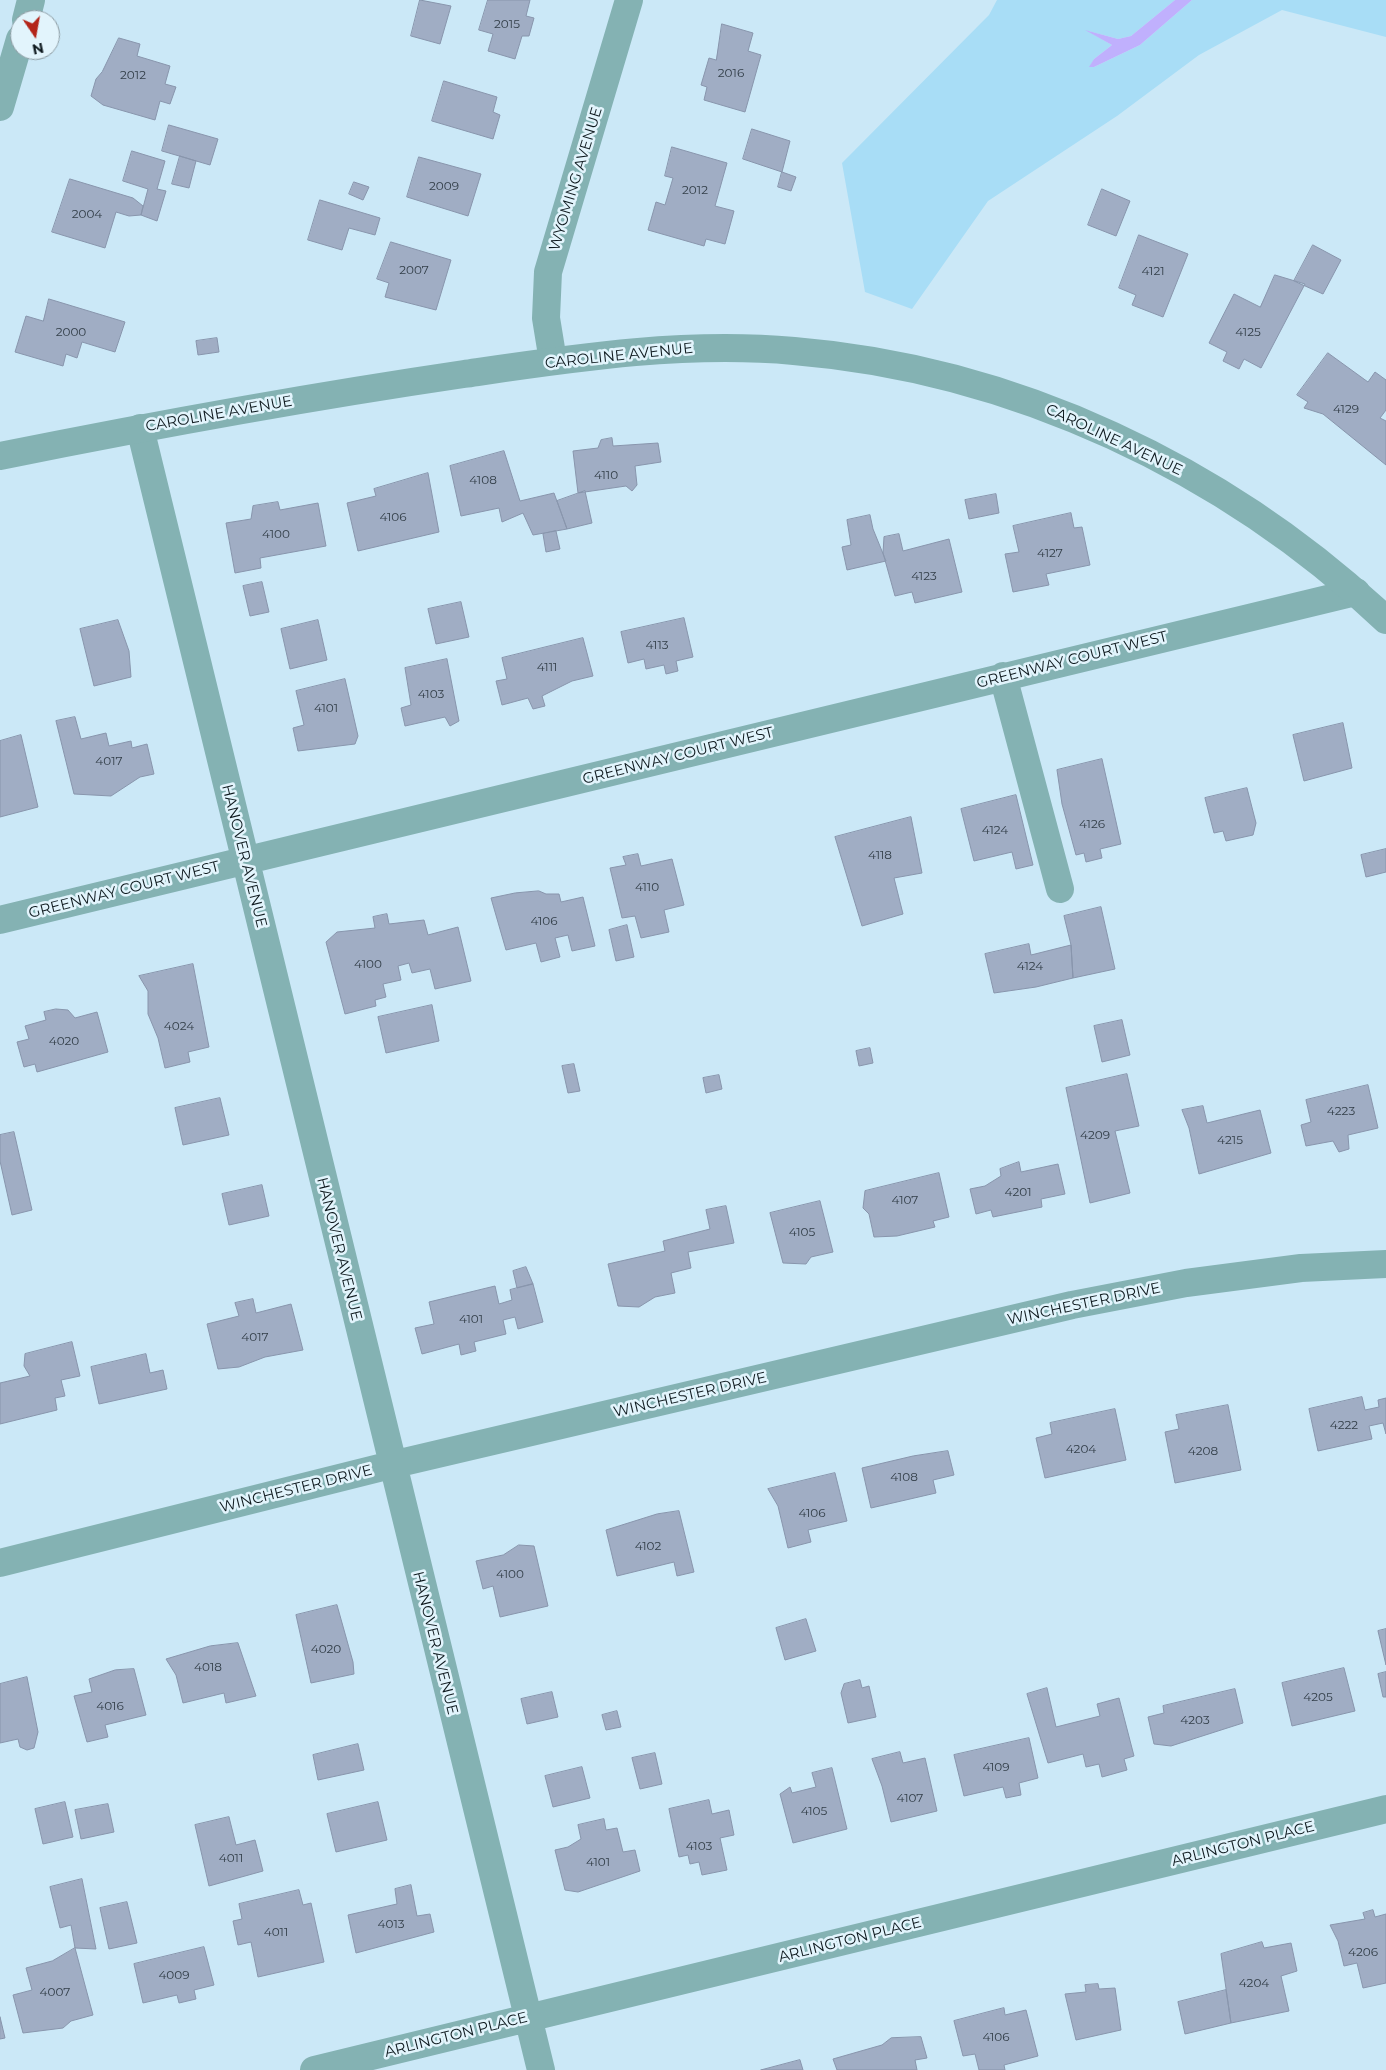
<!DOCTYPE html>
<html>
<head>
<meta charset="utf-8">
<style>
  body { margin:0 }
  #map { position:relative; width:1386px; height:2070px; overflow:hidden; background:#cbe8f7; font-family:Montserrat,sans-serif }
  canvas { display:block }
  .north { position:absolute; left:10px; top:10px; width:50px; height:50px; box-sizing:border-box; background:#e2f4fc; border:1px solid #8d9ca3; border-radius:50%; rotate:168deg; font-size:14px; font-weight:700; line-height:20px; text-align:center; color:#0e191e }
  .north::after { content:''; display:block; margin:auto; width:18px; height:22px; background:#b3251a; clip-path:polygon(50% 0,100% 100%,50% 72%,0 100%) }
</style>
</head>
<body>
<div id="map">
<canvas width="1386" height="2070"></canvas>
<div class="north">N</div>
</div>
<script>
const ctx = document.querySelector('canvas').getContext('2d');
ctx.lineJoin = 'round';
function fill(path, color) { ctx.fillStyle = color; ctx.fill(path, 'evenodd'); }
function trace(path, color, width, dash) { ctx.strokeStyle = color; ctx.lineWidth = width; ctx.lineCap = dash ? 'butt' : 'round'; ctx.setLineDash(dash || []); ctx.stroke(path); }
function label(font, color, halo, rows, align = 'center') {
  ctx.font = font + ' Montserrat,sans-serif'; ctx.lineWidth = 5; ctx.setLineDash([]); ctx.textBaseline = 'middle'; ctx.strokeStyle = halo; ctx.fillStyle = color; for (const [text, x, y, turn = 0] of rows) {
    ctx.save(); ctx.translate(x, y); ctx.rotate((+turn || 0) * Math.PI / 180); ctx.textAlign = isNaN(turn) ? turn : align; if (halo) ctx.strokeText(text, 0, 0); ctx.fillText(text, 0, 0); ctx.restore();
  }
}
fill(new Path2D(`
  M997 0H1175L1131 36 1118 39 1088 31 1112 45 1094 59 1090 67H1094L1140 45 1192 0H1386V37L1282 10 1199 55 1117 116 988 201 912 309 865 292 842 163 989 15Z`), '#a8ddf6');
fill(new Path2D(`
  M1175 0H1192L1140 45 1094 67H1089L1094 59 1112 45 1085 30 1118 39 1131 36Z`), '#c0b0fd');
const building = new Path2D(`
  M420 0 451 6 440 44 411 36Z
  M488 0H530L526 16 534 18 529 36H522L515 59 488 51 493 34 479 30Z
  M722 24 753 33 748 51 761 55 745 112 704 100 707 87 701 85 709 58 716 60Z
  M119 38 140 44 137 56 170 66 165 84 176 87 170 104 160 101 155 120 103 105 91 96 96 79 102 72Z
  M444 81 497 97 493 112 500 115 493 139 432 121Z
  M169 125 218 139 210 165 162 151Z
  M752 129 790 141 782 172 743 159Z
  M672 147 727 163 715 206 734 211 725 244 706 239 704 246 648 230 656 202 665 205 673 178 665 176Z
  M132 151 165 161 157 189 166 191 157 221 141 215 148 189 123 181Z
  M180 156 196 161 189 188 172 184Z
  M419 157 481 174 468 216 407 197Z
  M782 172 796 177 791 191 778 187Z
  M70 179 133 198 143 206 141 215 129 216 116 212 105 248 52 232Z
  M354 182 369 187 363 200 349 194Z
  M1102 189 1130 201 1116 236 1088 225Z
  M320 200 380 218 375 235 349 228 342 250 308 240Z
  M1139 235 1188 254 1163 317 1132 305 1136 295 1119 288Z
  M391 242 451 260 436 310 385 297 389 283 377 279Z
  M1313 245 1341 260 1323 294 1294 281Z
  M1275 275 1305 284 1261 368 1244 359 1239 369 1223 361 1227 352 1209 343 1234 294 1260 307Z
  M49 299 125 322 115 352 82 342 77 358 66 354 63 366 15 352 26 316 43 321Z
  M217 338 219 352 198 355 196 341Z
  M1328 353 1368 382 1375 372 1386 380V410L1380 418 1386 421V465L1323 414 1304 408 1308 402 1297 395Z
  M612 438 613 446 658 443 661 462 635 466 637 485 632 491 626 486 578 493 573 451 598 448 601 440Z
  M504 451 520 501 554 493 567 529 533 535 523 513 502 522 499 508 461 516 450 466Z
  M428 473 439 532 358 551 347 503 376 496 374 489Z
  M585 491 592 523 567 529 557 501Z
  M996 494 999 513 969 519 965 500Z
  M278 502 280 510 318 503 326 546 260 558 261 568 235 573 226 523 251 519 253 506Z
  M1071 513 1074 528 1082 527 1090 565 1046 574 1049 585 1013 592 1005 554 1019 552 1013 526Z
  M870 515 873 529 886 561 847 570 842 547 851 545 847 520Z
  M556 531 560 549 546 552 543 534Z
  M899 534 903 551 949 539 962 592 915 603 912 592 895 596 883 553 884 537Z
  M262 582 269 612 250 616 243 586Z
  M461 602 469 637 436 644 428 609Z
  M684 618 693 657 676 661 678 671 666 674 664 665 646 669 644 659 628 663 621 632Z
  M118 620 129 651 131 677 94 686 80 629Z
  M318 620 327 660 290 669 281 629Z
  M583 638 593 676 572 681 542 696 545 706 533 709 528 698 502 705 496 681 507 679 502 658Z
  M447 659 459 721 450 726 445 717 405 726 401 708 411 705 405 668Z
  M345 679 358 736 355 744 298 751 293 728 304 725 296 691Z
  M75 717 81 739 106 733 109 746 131 741 132 748 147 744 154 774 140 777 111 796 74 794 56 721Z
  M1343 723 1352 768 1304 781 1293 735Z
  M21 735 38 807 0 817V741Z
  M1102 759 1121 844 1100 849 1102 858 1086 862 1084 853 1076 855 1062 804 1057 770Z
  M1247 788 1256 823 1253 835 1226 841 1223 831 1214 833 1205 798Z
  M1016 795 1033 865 1016 869 1012 852 974 861 961 809Z
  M911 817 922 873 894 878 903 914 862 926 835 837Z
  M1386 849V872L1366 877 1361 855Z
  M638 854 641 866 672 859 684 905 664 910 669 932 641 938 635 916 622 918 610 868 626 865 623 857Z
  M539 891 546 894H559L561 902 583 897 595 946 572 951 568 935 555 938 560 957 541 962 536 943 506 950 491 898 515 893Z
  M1101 907 1115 969 1073 978 1071 945 1064 916Z
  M387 914 389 924 424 920 428 935 458 927 471 981 435 989 430 969 412 973 409 963 398 966 401 980 383 984 386 997 375 1000 376 1006 345 1014 326 942 337 932 375 928 373 917Z
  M627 925 634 957 616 961 609 930Z
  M1029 944 1031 955 1071 945 1073 978 1036 987 994 993 985 954Z
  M193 964 209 1047 188 1052 190 1062 165 1068 158 1038 148 1014V991L139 976Z
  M432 1005 439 1041 386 1053 378 1017Z
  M56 1009 68 1010 75 1018 97 1012 108 1052 37 1072 35 1064 24 1067 17 1042 29 1039 25 1026 46 1020 44 1012Z
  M1122 1020 1130 1055 1102 1062 1094 1026Z
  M870 1048 873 1063 859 1066 856 1051Z
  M574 1064 580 1091 568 1093 562 1066Z
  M1127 1074 1139 1126 1115 1131 1130 1193 1090 1203 1066 1088Z
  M719 1075 722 1089 706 1093 703 1078Z
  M1368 1085 1378 1128 1348 1135 1349 1149 1339 1152 1333 1141 1306 1146 1301 1125 1311 1122 1306 1100Z
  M220 1098 229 1135 183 1145 175 1108Z
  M1203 1106 1207 1123 1260 1110 1271 1153 1199 1174 1189 1128 1182 1110Z
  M14 1132 32 1210 12 1215 0 1161V1135Z
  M1019 1162 1021 1172 1058 1164 1065 1194 1041 1199 1042 1207 993 1217 991 1210 976 1214 970 1189 985 1186 1001 1176 1000 1169Z
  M939 1173 949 1217 933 1221 935 1227 897 1236 874 1237 869 1214 863 1208 865 1191Z
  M262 1185 269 1216 229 1225 222 1194Z
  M820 1201 833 1252 811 1257 806 1264 783 1263 770 1213Z
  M726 1206 734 1243 688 1252 691 1268 671 1273 675 1293 655 1297 639 1307 618 1306 608 1264 665 1251 663 1241 710 1229 706 1210Z
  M526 1267 533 1284 517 1288 513 1271Z
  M533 1284 543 1322 518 1329 515 1317 503 1320 506 1334 474 1342 476 1351 461 1355 459 1344 422 1354 415 1328 434 1324 429 1302 495 1286 499 1304 512 1300 510 1290Z
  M253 1299 256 1313 291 1304 303 1350 265 1357 239 1367 218 1369 207 1324 239 1316 235 1303Z
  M72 1342 80 1376 61 1380 65 1396 55 1398 57 1410 0 1424V1383L30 1376 24 1366 25 1354Z
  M146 1354 150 1373 163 1370 167 1389 99 1404 91 1367Z
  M1362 1397 1365 1410 1379 1407 1378 1400 1386 1398V1434L1383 1423 1369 1426 1372 1439 1318 1451 1309 1409Z
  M1228 1405 1241 1470 1175 1483 1165 1432 1179 1429 1176 1415Z
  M1115 1409 1126 1460 1045 1478 1036 1438 1052 1434 1050 1423Z
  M948 1451 954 1475 933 1480 936 1493 871 1508 862 1468 913 1456Z
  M835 1473 847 1521 808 1530 811 1542 788 1548 778 1506 768 1489Z
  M679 1511 694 1572 677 1576 674 1562 617 1576 606 1530 657 1514Z
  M519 1545 534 1546 548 1606 500 1617 493 1586 483 1589 476 1561 503 1555Z
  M337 1605 353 1662 354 1674 311 1683 296 1615Z
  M806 1619 816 1651 785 1660 776 1628Z
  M1386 1629V1665L1378 1631Z
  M238 1643 256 1696 226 1703 224 1693 183 1703 176 1675 166 1659 210 1646Z
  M1344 1668 1355 1711 1292 1726 1282 1683Z
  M134 1669 146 1715 105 1725 108 1737 87 1742 74 1696 92 1692 89 1679 115 1670Z
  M1386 1672V1697H1383L1378 1674Z
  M27 1677 38 1732 34 1748 27 1750 20 1747 18 1739 0 1743V1684Z
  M860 1680 862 1688 869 1686 876 1717 848 1723 841 1693 844 1684Z
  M1047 1688 1056 1727 1100 1716 1097 1704 1119 1698 1134 1756 1124 1759 1127 1770 1102 1777 1099 1764 1086 1767 1083 1754 1048 1763 1027 1694Z
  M1235 1689 1243 1723 1171 1746 1154 1744 1148 1717 1164 1713 1163 1706Z
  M552 1692 558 1717 527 1724 521 1699Z
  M617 1711 621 1727 606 1730 602 1715Z
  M1029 1738 1038 1778 1019 1783 1021 1795 1006 1798 1003 1787 964 1796 954 1755Z
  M358 1744 364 1770 318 1780 313 1755Z
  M900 1752 903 1763 925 1758 937 1811 891 1822 882 1786 872 1759Z
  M655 1753 662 1784 640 1789 632 1758Z
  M582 1767 590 1798 553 1807 545 1776Z
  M832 1768 847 1829 793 1843 780 1794 790 1787 792 1793 816 1787 812 1773Z
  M709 1800 712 1814 729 1810 734 1835 720 1838 727 1870 702 1875 699 1862 690 1864 688 1855 679 1857 669 1809Z
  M65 1802 73 1837 43 1844 35 1809Z
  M378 1802 387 1840 336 1852 327 1814Z
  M108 1804 114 1832 81 1839 75 1810Z
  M229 1817 236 1845 255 1840 263 1871 209 1886 195 1825Z
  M604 1819 606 1830 617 1828 623 1852 635 1850 640 1871 578 1892 565 1890 555 1850 568 1847 581 1839 578 1825Z
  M82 1879 96 1949 75 1948 71 1925 60 1928 50 1887Z
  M411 1885 417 1916 430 1914 434 1932 356 1953 348 1915 397 1904 395 1889Z
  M299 1890 303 1905 311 1903 324 1962 258 1977 251 1942 238 1945 233 1921 242 1919 239 1904Z
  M127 1902 137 1943 109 1949 100 1908Z
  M1373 1910 1375 1917 1386 1914V1983L1363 1988 1357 1963 1344 1966 1338 1941 1330 1925 1365 1919 1363 1913Z
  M1262 1942 1264 1948 1291 1943 1297 1971 1281 1976 1289 2011 1231 2023 1221 1954Z
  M204 1947 214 1985 194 1990 196 1999 179 2003 177 1995 143 2003 134 1964Z
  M75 1948 93 2015 71 2021 63 2028 23 2033 13 1995 32 1990 26 1968 52 1961Z
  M1098 1984 1099 1989 1115 1988 1121 2030 1076 2040 1065 1994 1086 1992 1085 1985Z
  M1226 1990 1231 2023 1185 2034 1178 2002Z
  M1004 2008 1005 2015 1026 2010 1038 2056 1004 2065 1005 2070H979L975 2054 963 2056 954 2021Z
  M0 2017 5 2038 0 2039Z
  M921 2037 927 2058 915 2060 917 2070H837L833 2059 882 2045 891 2038Z
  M800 2060 803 2070H761Z`);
fill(building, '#a0adc4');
trace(building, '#8895ac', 1);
trace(new Path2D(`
  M26 20 31 0
  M0 107 20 39
  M553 361 546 318 548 272 629 0
  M140 428 541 2070
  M1003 676 1060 889
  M0 920 1356 592
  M0 1563 391 1465 1072 1305 1186 1283 1301 1268 1386 1264
  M314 2070 1386 1809`), '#84b2b3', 28);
trace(new Path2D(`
  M0 456C154 425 308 397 464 374 574 358 683 341 794 351 1014 369 1226 469 1386 620`), '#84b2b3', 28);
label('12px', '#323e48', null, [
  ["2015",507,24],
  ["2016",731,73],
  ["2012",133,75],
  ["2009",444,186],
  ["2012",695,190],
  ["2004",87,214],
  ["2007",414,270],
  ["4121",1153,271],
  ["2000",71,332],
  ["4125",1248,332],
  ["4129",1346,409],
  ["4110",606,475],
  ["4108",483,480],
  ["4106",393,517],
  ["4100",276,534],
  ["4127",1050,553],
  ["4123",924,576],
  ["4113",657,645],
  ["4111",547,667],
  ["4103",431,694],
  ["4101",326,708],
  ["4017",109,761],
  ["4126",1092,824],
  ["4124",995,830],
  ["4118",880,855],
  ["4110",647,887],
  ["4106",544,921],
  ["4100",368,964],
  ["4124",1030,966],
  ["4024",179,1026],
  ["4020",64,1041],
  ["4223",1341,1111],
  ["4209",1095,1135],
  ["4215",1230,1140],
  ["4201",1018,1192],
  ["4107",905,1200],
  ["4105",802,1232],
  ["4101",471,1319],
  ["4017",255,1337],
  ["4222",1344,1425],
  ["4204",1081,1449],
  ["4208",1203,1451],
  ["4108",904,1477],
  ["4106",812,1513],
  ["4102",648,1546],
  ["4100",510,1574],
  ["4020",326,1649],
  ["4018",208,1667],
  ["4205",1318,1697],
  ["4016",110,1706],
  ["4203",1195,1720],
  ["4109",996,1767],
  ["4107",910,1798],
  ["4105",814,1811],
  ["4103",699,1846],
  ["4011",231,1858],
  ["4101",598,1862],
  ["4013",391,1924],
  ["4011",276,1932],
  ["4206",1363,1952],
  ["4009",174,1975],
  ["4204",1254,1983],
  ["4007",55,1992],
  ["4106",996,2037]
]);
label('15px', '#0e191e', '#e2f4fc', [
  ["WYOMING AVENUE",576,179,-73],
  ["CAROLINE AVENUE",619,356,-6],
  ["CAROLINE AVENUE",219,414,-10],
  ["CAROLINE AVENUE",1114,440,25],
  ["GREENWAY COURT WEST",1072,660,-14],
  ["GREENWAY COURT WEST",678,756,-14],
  ["HANOVER AVENUE",244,856,76],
  ["GREENWAY COURT WEST",124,890,-14],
  ["HANOVER AVENUE",339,1249,76],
  ["WINCHESTER DRIVE",1084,1304,-12],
  ["WINCHESTER DRIVE",690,1395,-13],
  ["WINCHESTER DRIVE",296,1489,-14],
  ["HANOVER AVENUE",435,1643,76],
  ["ARLINGTON PLACE",1243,1844,-14],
  ["ARLINGTON PLACE",850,1940,-14],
  ["ARLINGTON PLACE",456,2035,-14]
]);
</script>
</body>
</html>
